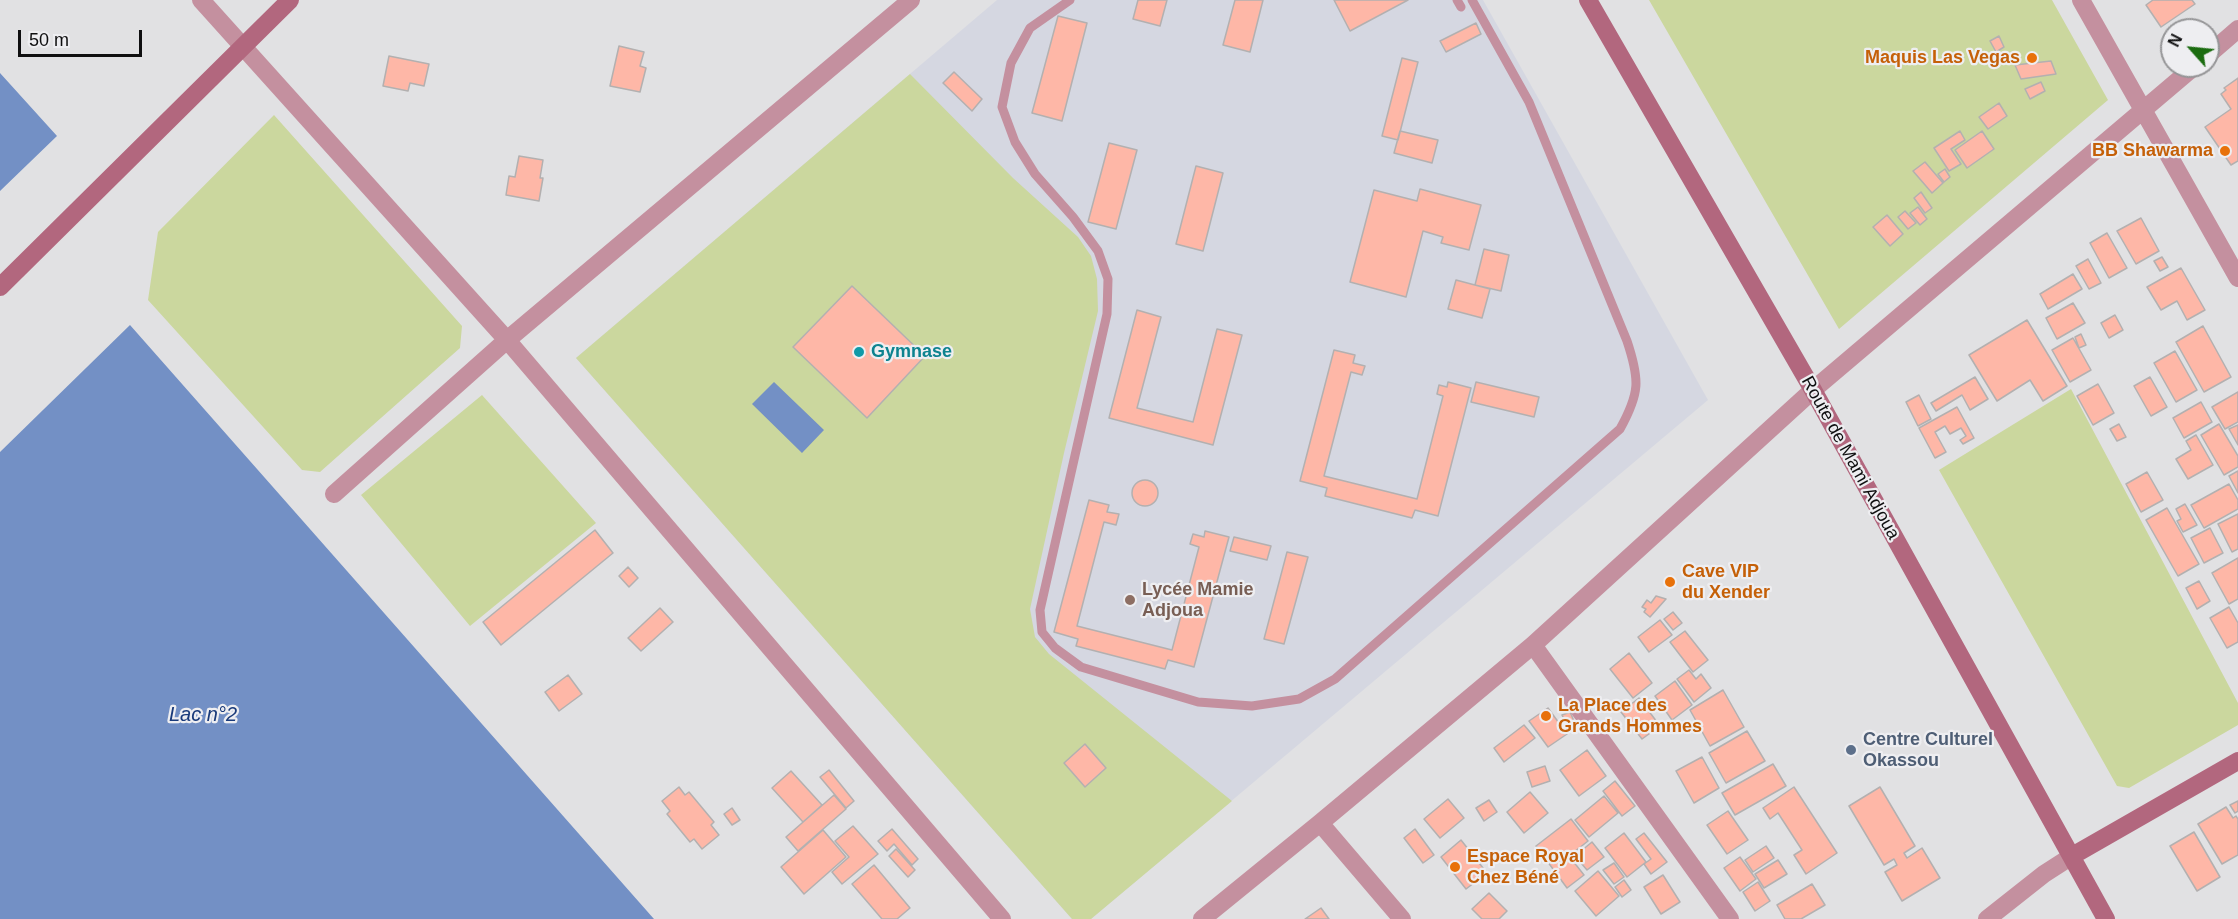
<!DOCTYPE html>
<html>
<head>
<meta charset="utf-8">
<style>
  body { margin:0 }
  #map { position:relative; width:2238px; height:919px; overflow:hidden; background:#e1e1e3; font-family:Arial,sans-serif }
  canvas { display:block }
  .north { position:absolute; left:2160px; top:18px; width:60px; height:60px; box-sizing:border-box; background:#eeeef1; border:2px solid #959597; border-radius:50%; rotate:297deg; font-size:16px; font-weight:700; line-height:24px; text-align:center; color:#0f0f10 }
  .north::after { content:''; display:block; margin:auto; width:21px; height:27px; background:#1b6c10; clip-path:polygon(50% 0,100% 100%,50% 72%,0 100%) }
  .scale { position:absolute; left:18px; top:30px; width:124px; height:27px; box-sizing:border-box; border:3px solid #0f0f10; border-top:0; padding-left:8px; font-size:18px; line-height:21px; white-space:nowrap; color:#0f0f10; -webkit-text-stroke:4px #eeeef1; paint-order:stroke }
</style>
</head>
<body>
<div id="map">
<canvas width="2238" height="919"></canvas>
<div class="north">N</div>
<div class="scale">50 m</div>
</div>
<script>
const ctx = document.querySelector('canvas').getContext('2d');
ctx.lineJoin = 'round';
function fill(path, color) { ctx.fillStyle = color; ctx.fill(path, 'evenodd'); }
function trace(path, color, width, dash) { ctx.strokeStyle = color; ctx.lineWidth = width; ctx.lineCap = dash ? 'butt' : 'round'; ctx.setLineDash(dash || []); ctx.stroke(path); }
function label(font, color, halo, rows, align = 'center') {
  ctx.font = font + ' Arial,sans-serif'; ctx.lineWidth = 4.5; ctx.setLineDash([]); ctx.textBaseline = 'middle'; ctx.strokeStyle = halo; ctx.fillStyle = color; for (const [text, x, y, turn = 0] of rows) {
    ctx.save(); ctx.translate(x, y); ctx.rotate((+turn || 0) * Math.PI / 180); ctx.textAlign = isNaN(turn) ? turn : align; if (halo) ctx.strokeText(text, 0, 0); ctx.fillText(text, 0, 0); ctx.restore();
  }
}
fill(new Path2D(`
  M997 0H1483L1708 400 1091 919H1072L576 358Z`), '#d5d7e1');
fill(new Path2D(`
  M1649 0H2052L2108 100 1839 329Z
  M910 74 1013 178 1078 237 1091 256 1097 279 1098 311 1064 453 1030 609 1035 637 1049 654 1232 801 1091 919H1072L576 358Z
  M274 115 462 326 460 348 320 472 302 470 148 300 158 232Z
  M2071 389 2238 703V725L2129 788 2117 786 1939 470Z
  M482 395 596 523 470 626 361 495Z`), '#cbd79e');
fill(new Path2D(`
  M0 73 57 136 0 191Z
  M130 325 654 919H0V452Z
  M774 382 824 430 802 453 752 404Z`), '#7390c5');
const building = new Path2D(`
  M1138 0H1167L1160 26 1133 19Z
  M1235 0H1263L1250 52 1223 45Z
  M1334 0H1408L1350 31Z
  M2153 0H2192L2195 4 2161 27 2146 5Z
  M1058 16 1087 23 1062 121 1032 113Z
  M1476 23 1481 34 1446 52 1440 41Z
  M1999 36 2004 47 1996 52 1990 41Z
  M619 46 644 52 640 66 646 68 640 92 610 86Z
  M389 56 429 64 424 86 410 83 408 91 383 86Z
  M1402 58 1418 62 1398 140 1382 136Z
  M2051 61 2056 74 2021 79 2015 65Z
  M954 72 982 99 972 111 943 83Z
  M2238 78V161L2231 165 2205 127 2231 109 2221 94 2226 90 2224 88Z
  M2041 82 2045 91 2030 99 2025 89Z
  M1999 103 2007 116 1988 129 1979 117Z
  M1400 131 1438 140 1432 163 1394 153Z
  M1960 131 1965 140 1951 149 1961 164 1949 171 1934 148Z
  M1982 131 1994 149 1967 168 1955 150Z
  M1109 143 1137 150 1116 229 1088 222Z
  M519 156 543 160 540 178H543L539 201 506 195 509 176 515 177Z
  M1925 162 1943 183 1932 193 1913 171Z
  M1196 166 1223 173 1203 251 1176 244Z
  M1945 169 1950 177 1944 182 1938 174Z
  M1420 189 1481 205 1469 250 1441 243 1443 237 1423 231 1406 297 1350 282 1374 190 1417 201Z
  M1921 192 1932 208 1925 213 1914 198Z
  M1918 207 1927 219 1920 225 1910 213Z
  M1905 211 1916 223 1908 229 1898 217Z
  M1887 215 1903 234 1890 246 1873 227Z
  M2141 218 2159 251 2136 264 2117 231Z
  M2107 233 2127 268 2109 278 2090 243Z
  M1484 249 1509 255 1501 291 1475 285Z
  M2162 257 2168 267 2160 271 2154 261Z
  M2088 259 2101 283 2089 289 2076 266Z
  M2181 268 2205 310 2187 320 2177 301 2161 310 2147 287Z
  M2073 274 2082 289 2048 309 2040 294Z
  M1456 280 1490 289 1482 318 1448 309Z
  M852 286 925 356 867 418 793 347Z
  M2073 303 2085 323 2057 339 2046 318Z
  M1137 310 1161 317 1137 408 1193 422 1217 329 1242 335 1213 445 1109 418Z
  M2115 315 2123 330 2109 338 2101 323Z
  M2027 320 2067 386 2043 401 2030 380 1997 401 1969 355Z
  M2203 326 2231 377 2204 392 2176 342Z
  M2081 334 2086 345 2079 348 2075 337Z
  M2073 338 2091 370 2070 382 2052 350Z
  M1334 350 1355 355 1353 363 1365 366 1362 375 1351 372 1324 476 1417 499 1443 396 1437 394 1439 385 1447 387 1448 382 1471 388 1438 516 1415 510 1412 518 1325 496 1327 488 1300 481Z
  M2175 351 2197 390 2176 402 2154 363Z
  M1975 377 1988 399 1970 410 1962 395 1936 411 1931 403Z
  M2150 377 2167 407 2151 416 2134 386Z
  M1476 382 1539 397 1534 417 1471 402Z
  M2098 384 2114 413 2093 425 2077 396Z
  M2238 392V422L2225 429 2212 407Z
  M1919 395 1931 419 1918 426 1906 402Z
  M2201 402 2212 422 2184 438 2173 418Z
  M1957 407 1974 438 1963 444 1960 440 1966 436 1961 428 1950 434 1945 426 1935 432 1946 452 1935 458 1919 428Z
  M2119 424 2126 437 2117 441 2110 429Z
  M2219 424 2238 456V467L2224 475 2201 435Z
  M2238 425V445L2229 429Z
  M2196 435 2213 465 2188 479 2176 459 2191 450 2186 441Z
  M2238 471V493L2229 476Z
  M2147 472 2163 500 2141 512 2126 484Z
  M1132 493a13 13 0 1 1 26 0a13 13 0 1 1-26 0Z
  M2229 484 2238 500V509L2204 528 2191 505Z
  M1089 500 1109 505 1107 512 1119 514 1116 525 1104 522 1077 626 1172 650 1199 547 1190 544 1193 534 1204 537 1205 531 1229 537 1194 667 1168 660 1165 669 1076 646 1078 639 1054 632Z
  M2185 504 2197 525 2183 532 2177 521 2181 519 2176 509Z
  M2167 508 2199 564 2178 576 2146 520Z
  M2238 514V549L2232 552 2218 524Z
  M2210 528 2223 553 2204 563 2191 538Z
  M595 530 613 553 501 645 483 622Z
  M1234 537 1271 546 1267 560 1230 551Z
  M1287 552 1308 557 1284 644 1264 639Z
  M2238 558V599L2229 604 2212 573Z
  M628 567 638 578 629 587 619 576Z
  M2199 581 2210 601 2197 609 2186 588Z
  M1656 596 1666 599 1650 617 1644 612 1646 609 1642 607 1647 600 1651 603Z
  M2229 607 2238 623V642L2227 648 2210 618Z
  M660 608 673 622 641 651 628 638Z
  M1673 612 1682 623 1673 630 1664 619Z
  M1660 620 1672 635 1649 652 1638 637Z
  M1685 631 1708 660 1693 672 1670 642Z
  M1629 653 1652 683 1633 698 1610 669Z
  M1689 670 1696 679 1701 674 1711 688 1694 702 1677 679Z
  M568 675 582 694 559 711 545 692Z
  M1675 681 1692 705 1672 720 1655 696Z
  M1723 690 1744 727 1710 746 1690 710Z
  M1639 698 1660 726 1642 739 1621 712Z
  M1548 708 1567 734 1548 747 1529 721Z
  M1570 712 1574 721 1566 724 1562 715Z
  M1524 725 1535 738 1504 762 1494 748Z
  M1747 731 1765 761 1726 783 1709 753Z
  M1085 744 1106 768 1085 787 1064 763Z
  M1587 750 1606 776 1579 796 1560 770Z
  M1702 757 1719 788 1694 803 1676 771Z
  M1773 764 1786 786 1735 815 1722 793Z
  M1545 766 1550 781 1532 787 1527 772Z
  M829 770 854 801 846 808 820 777Z
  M791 771 822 805 803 822 772 788Z
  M1615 781 1635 806 1622 816 1603 791Z
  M679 787 685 795 689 792 714 822 711 825 719 835 702 849 694 839 690 842 667 814 670 811 662 801Z
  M1794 787 1837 853 1806 874 1794 855 1802 850 1778 813 1770 819 1763 808Z
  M1880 787 1915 846 1904 853 1907 858 1922 848 1940 878 1902 901 1885 872 1897 865 1894 859 1884 865 1849 806Z
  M1530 792 1548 813 1524 833 1507 812Z
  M834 795 846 809 798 851 786 837Z
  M1604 796 1618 813 1589 837 1575 820Z
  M1448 799 1464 818 1440 838 1424 819Z
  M1489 800 1497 812 1484 821 1476 808Z
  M2238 801V811L2235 813 2230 805Z
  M2226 807 2233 818 2236 816 2238 819V855L2222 864 2198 824Z
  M732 808 740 820 732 825 724 814Z
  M1728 811 1748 840 1727 854 1707 825Z
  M1571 819 1588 841 1569 856 1584 875 1567 888 1536 846Z
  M853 826 878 854 842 884 832 872 849 857 835 841Z
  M892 829 918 859 912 865 894 844 887 851 878 841Z
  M1415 829 1434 855 1423 863 1404 838Z
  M823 830 846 857 804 894 781 867Z
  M2194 832 2220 877 2197 891 2170 846Z
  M1624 833 1646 862 1627 877 1605 848Z
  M1644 833 1667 862 1651 874 1644 864 1651 859 1636 839Z
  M1461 840 1487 873 1466 889 1441 857Z
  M1592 842 1604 857 1587 870 1575 856Z
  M1766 846 1774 858 1753 872 1745 860Z
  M896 849 915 870 908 877 889 856Z
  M1740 857 1756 879 1740 891 1724 868Z
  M1778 860 1787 874 1764 888 1755 874Z
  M1614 863 1624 877 1614 884 1603 870Z
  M874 865 910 908 897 919H882L852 884Z
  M1598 871 1619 896 1596 916 1575 891Z
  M1663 875 1680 902 1661 914 1644 887Z
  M1624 880 1631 890 1622 897 1615 887Z
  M1758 882 1770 901 1755 911 1743 892Z
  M1812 884 1825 905 1801 919H1785L1777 905Z
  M1489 893 1507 911 1499 919H1482L1472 909Z
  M1321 908 1329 919H1305Z`);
fill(building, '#feb7a7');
trace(building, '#b3b0b0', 1.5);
trace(new Path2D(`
  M1070 0 1030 28 1011 63 1002 107 1015 142 1035 174 1073 217 1098 251 1108 279 1107 314 1040 610 1042 632 1055 648 1081 667 1198 702 1252 706 1299 699 1335 679 1620 429C1640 393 1640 380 1627 341L1529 102 1472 0
  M1457 0 1461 7`), '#c4909f', 9);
trace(new Path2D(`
  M201 0 507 340 1002 919
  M2081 0 2238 278
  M2208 55 2238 29
  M334 494 507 340 911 0
  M1533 645 1730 919
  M1320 823 1402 919
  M1202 919 1320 823 1533 645 1813 390 2195 66
  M1987 919 2044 874 2072 856`), '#c4909f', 18);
trace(new Path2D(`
  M1588 0 1813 390 2106 919
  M0 287 290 0
  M2072 856 2238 761`), '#b2677e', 18);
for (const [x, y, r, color] of [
  [2032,58,6,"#e8710a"],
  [2225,151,6,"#e8710a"],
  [859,352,6,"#0f9aa8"],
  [1670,582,6,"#e8710a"],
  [1130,600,6,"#8d6e63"],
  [1546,716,6,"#e8710a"],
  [1851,750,6,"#5c6f8a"],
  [1455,867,6,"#e8710a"]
]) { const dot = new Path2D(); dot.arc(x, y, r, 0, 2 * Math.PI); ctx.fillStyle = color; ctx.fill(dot); trace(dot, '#eeeef1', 2); }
label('bold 18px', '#c56008', '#eeeef1', [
  ["Maquis Las Vegas",2020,58,"right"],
  ["BB Shawarma",2213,151,"right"],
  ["Cave VIP",1682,572],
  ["du Xender",1682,593],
  ["La Place des",1558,706],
  ["Grands Hommes",1558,727],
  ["Espace Royal",1467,857],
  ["Chez Béné",1467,878]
], 'left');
label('bold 18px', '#0d838f', '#eeeef1', [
  ["Gymnase",871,352]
], 'left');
label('18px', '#0f0f10', '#eeeef1', [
  ["Route de Mami Adjoua",1850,458,61]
]);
label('bold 18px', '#785e54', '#eeeef1', [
  ["Lycée Mamie",1142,590],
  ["Adjoua",1142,611]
], 'left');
label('bold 18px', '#4e5e75', '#eeeef1', [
  ["Centre Culturel",1863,740],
  ["Okassou",1863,761]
], 'left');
label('italic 20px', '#193a7a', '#eeeef1', [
  ["Lac n°2",203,715]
]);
</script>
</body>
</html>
